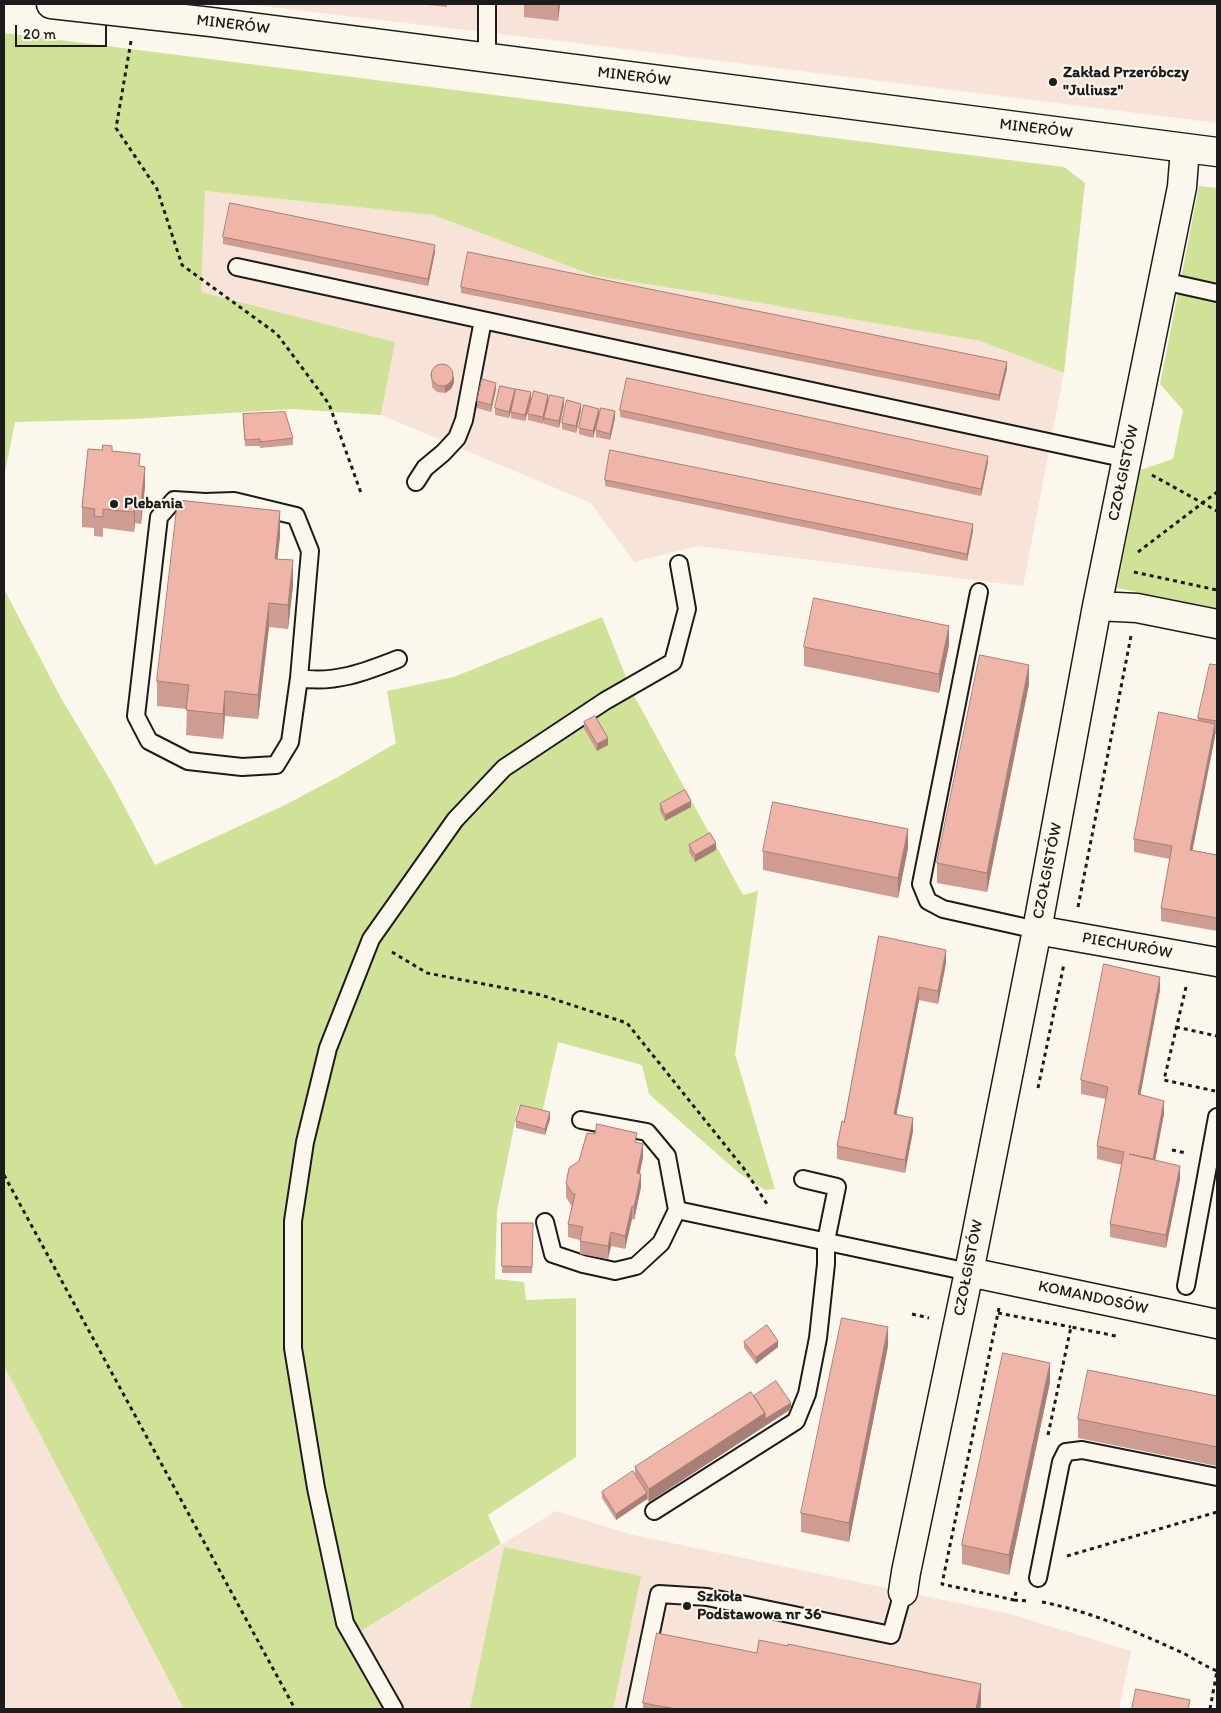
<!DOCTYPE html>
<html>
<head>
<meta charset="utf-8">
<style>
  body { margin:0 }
  #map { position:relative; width:1221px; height:1713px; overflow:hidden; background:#fbf7ec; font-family:Itim,sans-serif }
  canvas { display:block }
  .frame { position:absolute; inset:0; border:5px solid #1c1c1c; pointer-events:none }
  .scale { position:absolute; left:15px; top:25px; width:92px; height:22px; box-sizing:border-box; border:2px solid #1c1c1c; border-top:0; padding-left:6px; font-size:15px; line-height:18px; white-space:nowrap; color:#1c1c1c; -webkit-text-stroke:4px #fbf7ec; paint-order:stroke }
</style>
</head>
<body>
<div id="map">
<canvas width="1221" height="1713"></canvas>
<div class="frame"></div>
<div class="scale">20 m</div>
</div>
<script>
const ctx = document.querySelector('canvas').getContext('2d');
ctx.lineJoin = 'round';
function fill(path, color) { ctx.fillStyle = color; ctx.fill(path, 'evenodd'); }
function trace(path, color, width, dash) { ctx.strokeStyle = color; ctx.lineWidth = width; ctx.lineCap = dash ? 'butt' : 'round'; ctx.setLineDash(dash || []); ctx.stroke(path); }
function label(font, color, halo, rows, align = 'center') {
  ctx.font = font + ' Itim,sans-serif'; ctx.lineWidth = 4; ctx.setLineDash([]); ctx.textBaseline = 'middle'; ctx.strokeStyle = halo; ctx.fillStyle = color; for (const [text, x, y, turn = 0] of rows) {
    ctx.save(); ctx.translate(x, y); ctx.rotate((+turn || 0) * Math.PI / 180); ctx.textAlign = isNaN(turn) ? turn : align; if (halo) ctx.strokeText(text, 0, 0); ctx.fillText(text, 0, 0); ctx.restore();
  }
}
fill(new Path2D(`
  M244 4H1217V123L560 41Z
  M204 191 433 215 595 276 717 295 805 311 980 341 1064 373 1023 586 697 546 634 562 591 503 381 415 395 342 201 292Z
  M4 1366 130 1607 184 1709H4Z
  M556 1511 629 1534 1010 1614 1131 1651 1119 1709H405L360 1632Z`), '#f7e3d8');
fill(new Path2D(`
  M4 33 1064 167 1085 183 1064 373 980 341 805 311 717 295 595 276 433 215 205 191 201 292 395 342 381 415 291 409 134 419 15 422 4 477Z
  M1199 186 1217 188V608L1117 588 1140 470 1173 459 1183 410 1160 384Z
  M4 589 61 698 112 783 155 865 285 805 338 777 396 743 387 691 454 677 602 617 632 692 743 895 758 891 735 1054 775 1189 765 1190 739 1173 649 1094 642 1065 558 1042 542 1113 518 1107 497 1211 495 1279 524 1282 526 1300 576 1298V1457L488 1515 501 1544 360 1632 405 1709H184L4 1366Z
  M504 1547 641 1576 613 1709H470Z`), '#cfe297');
const service = new Path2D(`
  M487 4V58
  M237 267 1127 459
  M1163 281 1217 293
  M416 482 425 468 443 453 457 438 464 420 483 320
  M979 592 921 884 928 901 943 909 1037 930
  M299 678 310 551 296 516 234 501 205 502 174 500 159 517 136 716 149 741 188 761 242 767 276 765 290 742 299 678C334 684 365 672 398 659
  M677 1210 969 1272
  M545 1222 553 1254 583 1264 615 1271 636 1266 661 1243 677 1210 667 1156 647 1132 581 1120
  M1186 1286 1217 1117
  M654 1511 796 1421 807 1394 818 1338 826 1264V1241L837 1187 803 1179
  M1038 1578 1061 1462 1066 1452 1082 1450 1217 1477
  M394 1709 345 1623 316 1488 293 1348V1221L305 1142 328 1048 371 939 455 820 504 768 605 701 673 662 687 609 679 564
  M635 1709 659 1594 707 1597 891 1635 903 1592`);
const minor = new Path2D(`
  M51 4 211 22 1217 152
  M1097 606 1137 608 1217 624
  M1037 930 1217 962
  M969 1272 1217 1324
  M903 1592 906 1572 969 1272 1037 930 1097 606 1182 187 1185 149`);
trace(service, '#1c1c1c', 20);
trace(minor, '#1c1c1c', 31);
trace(new Path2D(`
  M131 41 116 128 157 189 182 265 277 334 329 404 361 493
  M1152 475 1217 511
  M1138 552 1217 492
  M1134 572 1217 590
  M1078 907 1131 636
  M392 952 427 973 541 995 627 1023 745 1170 767 1204
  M1186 987 1164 1080 1215 1091
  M1176 1027 1217 1036
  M1038 1088 1064 964
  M1172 1150 1186 1153
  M4 1175 295 1709
  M999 1308 942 1584 1014 1600 1017 1588
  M998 1313 1071 1327
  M912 1314 929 1318
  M1048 1435 1071 1327 1116 1336
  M1067 1556 1217 1512
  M1014 1600 1028 1601
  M1042 1602C1093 1612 1136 1632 1183 1653 1194 1659 1205 1666 1217 1671V1670
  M1210 1709 1217 1671`), '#1c1c1c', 3, [4, 4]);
trace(service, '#fbf7ec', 16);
trace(minor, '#fbf7ec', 28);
fill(new Path2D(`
  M418 4H447V7Z
  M524 4H560L558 21 524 17Z
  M223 237 435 252 428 286 223 244Z
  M461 287 1007 369 999 401 461 293Z
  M431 373 454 383 451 389 445 393 437 392 432 387Z
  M496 389 491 412 477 408V401Z
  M515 396 531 399 525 421 511 418V412L509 418 495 415V408Z
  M548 401 564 405 559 428 544 424V418L543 424 528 420V414Z
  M581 410 576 433 562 429V423Z
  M620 410 988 462 981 496 620 417Z
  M599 415 593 438 579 434V428Z
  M615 418 610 440 596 437V430Z
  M243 420 293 438V445L260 448V446H245Z
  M112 451 140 466 145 486 141 524 135 523 134 532 103 528V537L94 536V528L82 527V507Z
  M605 480 973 531 967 561 605 486Z
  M280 536 277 559 293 585 288 629 269 627 258 719 225 716 223 739 186 735 187 709 157 706V681Z
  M949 645 939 693 804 666V647Z
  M1217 665V735L1215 734 1192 850 1217 855V931L1161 921V908L1170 859 1134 852V839L1198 720V718Z
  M1029 684 987 892 937 883V863Z
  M584 722 608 745 597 751 584 729Z
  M660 804 691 807 665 821 660 811Z
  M689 845 716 850 695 862 689 852Z
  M908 848 898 898 763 870V851Z
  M879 936 946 963 938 1004 919 1000 896 1115 913 1131 905 1173 837 1159V1146L844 1122Z
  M1160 990 1140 1095 1164 1114 1155 1160 1180 1179 1166 1248 1110 1237V1224L1122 1165 1097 1159V1146L1106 1099 1081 1094V1080Z
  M550 1119 545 1135 516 1128V1121Z
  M595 1134 637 1143 643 1157 640 1173 641 1187 634 1220 632 1219 625 1249 611 1246 608 1259 580 1254V1240L568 1237V1224L572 1207 566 1197V1184Z
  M502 1223H533L532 1273H502Z
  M744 1342 778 1347 756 1364 744 1348Z
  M888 1346 849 1542 801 1532V1513Z
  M1050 1382 1009 1575 962 1564V1545Z
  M754 1396 791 1409 649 1502 647 1499 616 1520 602 1498V1492L635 1474V1467Z
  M1217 1396V1466L1078 1438V1419Z
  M643 1703H981L980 1709H643Z`), '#ce9c91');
fill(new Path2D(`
  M558 4H560L558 21Z
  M435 245V252L428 286V279Z
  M1007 362V369L999 401V395Z
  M454 376V383L451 389 445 393V386Z
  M496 383V389L491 412V405Z
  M515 389V396L509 418V412Z
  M531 392V399L525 421V415Z
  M548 395V401L543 424V417Z
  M564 398V405L559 428V421Z
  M581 404V410L576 433V426Z
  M599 409V415L593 438V431Z
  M615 411V418L610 440V434Z
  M988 456V462L981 496V489Z
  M145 467V486L141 524V504Z
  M135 504V523L134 532V512Z
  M280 511V536L275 583V559Z
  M973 524V531L967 561V554Z
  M293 560V585L288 629V605Z
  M269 603V627L258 719V695Z
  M949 626V645L939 693V674Z
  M1029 665V684L987 892V873Z
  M225 691V716L223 739V714Z
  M1215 724V737L1190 863V850Z
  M608 738V745L597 751V744Z
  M691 801V807L665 821V815Z
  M908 829V848L898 898V878Z
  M716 843V850L695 862V855Z
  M946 950V963L938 1004V991Z
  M1160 977V990L1138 1108V1094Z
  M919 987V1000L894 1127V1114Z
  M1164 1101V1114L1153 1172V1159Z
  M550 1112V1119L545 1135V1129Z
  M913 1118V1131L905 1173V1160Z
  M643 1144V1157L637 1186V1173Z
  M1180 1166V1179L1166 1248V1235Z
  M641 1174V1187L634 1220V1207Z
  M632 1206V1219L625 1249V1236Z
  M611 1232V1246L608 1259V1246Z
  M888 1327V1346L849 1542V1523Z
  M778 1341V1347L756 1364V1357Z
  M1050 1363V1382L1009 1575V1555Z
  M791 1403V1409L649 1502V1489L765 1413Z
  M647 1493V1499L616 1520V1514Z
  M981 1684V1703L980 1709H976Z`), '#a77f76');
const building = new Path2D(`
  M230 203 435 245 428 279 223 237Z
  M468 252 1007 362 999 395 461 287Z
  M431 375a11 11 0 1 1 22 0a11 11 0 1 1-22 0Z
  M627 378 988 456 981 489 620 410Z
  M482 379 496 383 491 405 477 401Z
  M500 386 515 389 509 412 495 408Z
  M516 389 531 392 525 415 511 412Z
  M534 391 548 395 543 417 528 414Z
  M550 395 564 398 559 421 544 418Z
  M567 400 581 404 576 426 562 423Z
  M584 405 599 409 593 431 579 428Z
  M601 408 615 411 610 434 596 430Z
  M285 412 293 438 260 442V439L245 440 243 414Z
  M103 445 112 446V451L140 454 139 466 145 467 141 504H135L134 512 103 509V517L94 516 95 509 82 507 88 449 102 450Z
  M610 450 973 524 967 554 605 480Z
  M178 500 280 511 275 559 293 560 288 605 269 603 258 695 225 691 223 714 186 710 189 685 157 681Z
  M814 598 949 626 939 674 804 647Z
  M980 655 1029 665 987 873 937 863Z
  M1210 664 1217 665V721L1198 718Z
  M1159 712 1215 724 1190 850 1217 855V918L1161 908 1172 846 1134 839Z
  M595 716 608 738 597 744 584 722Z
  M685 790 691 801 665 815 660 804Z
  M773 802 908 829 898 878 763 851Z
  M710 833 716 843 695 855 689 845Z
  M879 936 946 950 938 991 919 987 894 1114 913 1118 905 1160 837 1146 842 1121 844 1122Z
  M1104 964 1160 977 1138 1094 1164 1101 1153 1159 1129 1154 1180 1166 1166 1235 1110 1224 1124 1152 1097 1146 1108 1087 1081 1080Z
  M521 1105 550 1112 545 1129 516 1121Z
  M597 1124 637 1133 635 1142 643 1144 637 1173 641 1174 634 1207 632 1206 625 1236 611 1232 608 1246 580 1241 583 1227 568 1224 575 1194H573L566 1184 569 1168 579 1161 587 1133 595 1134Z
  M502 1223H533L532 1267 502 1266Z
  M842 1318 888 1327 849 1523 801 1513Z
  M767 1325 778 1341 756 1357 744 1342Z
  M1003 1353 1050 1363 1009 1555 962 1545Z
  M1088 1370 1217 1396V1447L1078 1419Z
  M776 1381 791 1403 765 1419V1413L754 1396Z
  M751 1392 765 1413 649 1489 635 1467Z
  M633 1471 647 1493 616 1514 602 1492Z
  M657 1633 757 1653 759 1640 788 1646V1644L981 1684 976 1709H676L643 1703Z
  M1136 1689 1190 1700 1188 1709H1132Z`);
fill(building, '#efb5a9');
trace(building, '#a77f76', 1);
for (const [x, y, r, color] of [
  [1053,82,5,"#1c1c1c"],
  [114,504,5,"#1c1c1c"],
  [687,1606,5,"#1c1c1c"]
]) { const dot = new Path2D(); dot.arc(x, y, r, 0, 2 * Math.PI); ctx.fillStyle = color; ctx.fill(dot); trace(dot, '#fbf7ec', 2); }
label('16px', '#1c1c1c', '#fbf7ec', [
  ["MINERÓW",233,25,7],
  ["MINERÓW",634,77,7],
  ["MINERÓW",1036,129,7],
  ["CZOŁGISTÓW",1124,473,-78],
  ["CZOŁGISTÓW",1048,871,-79],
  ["PIECHURÓW",1127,946,10],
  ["CZOŁGISTÓW",969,1268,-79],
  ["KOMANDOSÓW",1093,1298,12]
]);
label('bold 16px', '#1c1c1c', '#fbf7ec', [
  ["Zakład Przeróbczy",1063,73],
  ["\"Juliusz\"",1063,91],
  ["Plebania",124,504],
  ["Szkoła",697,1597],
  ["Podstawowa nr 36",697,1615]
], 'left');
</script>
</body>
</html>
